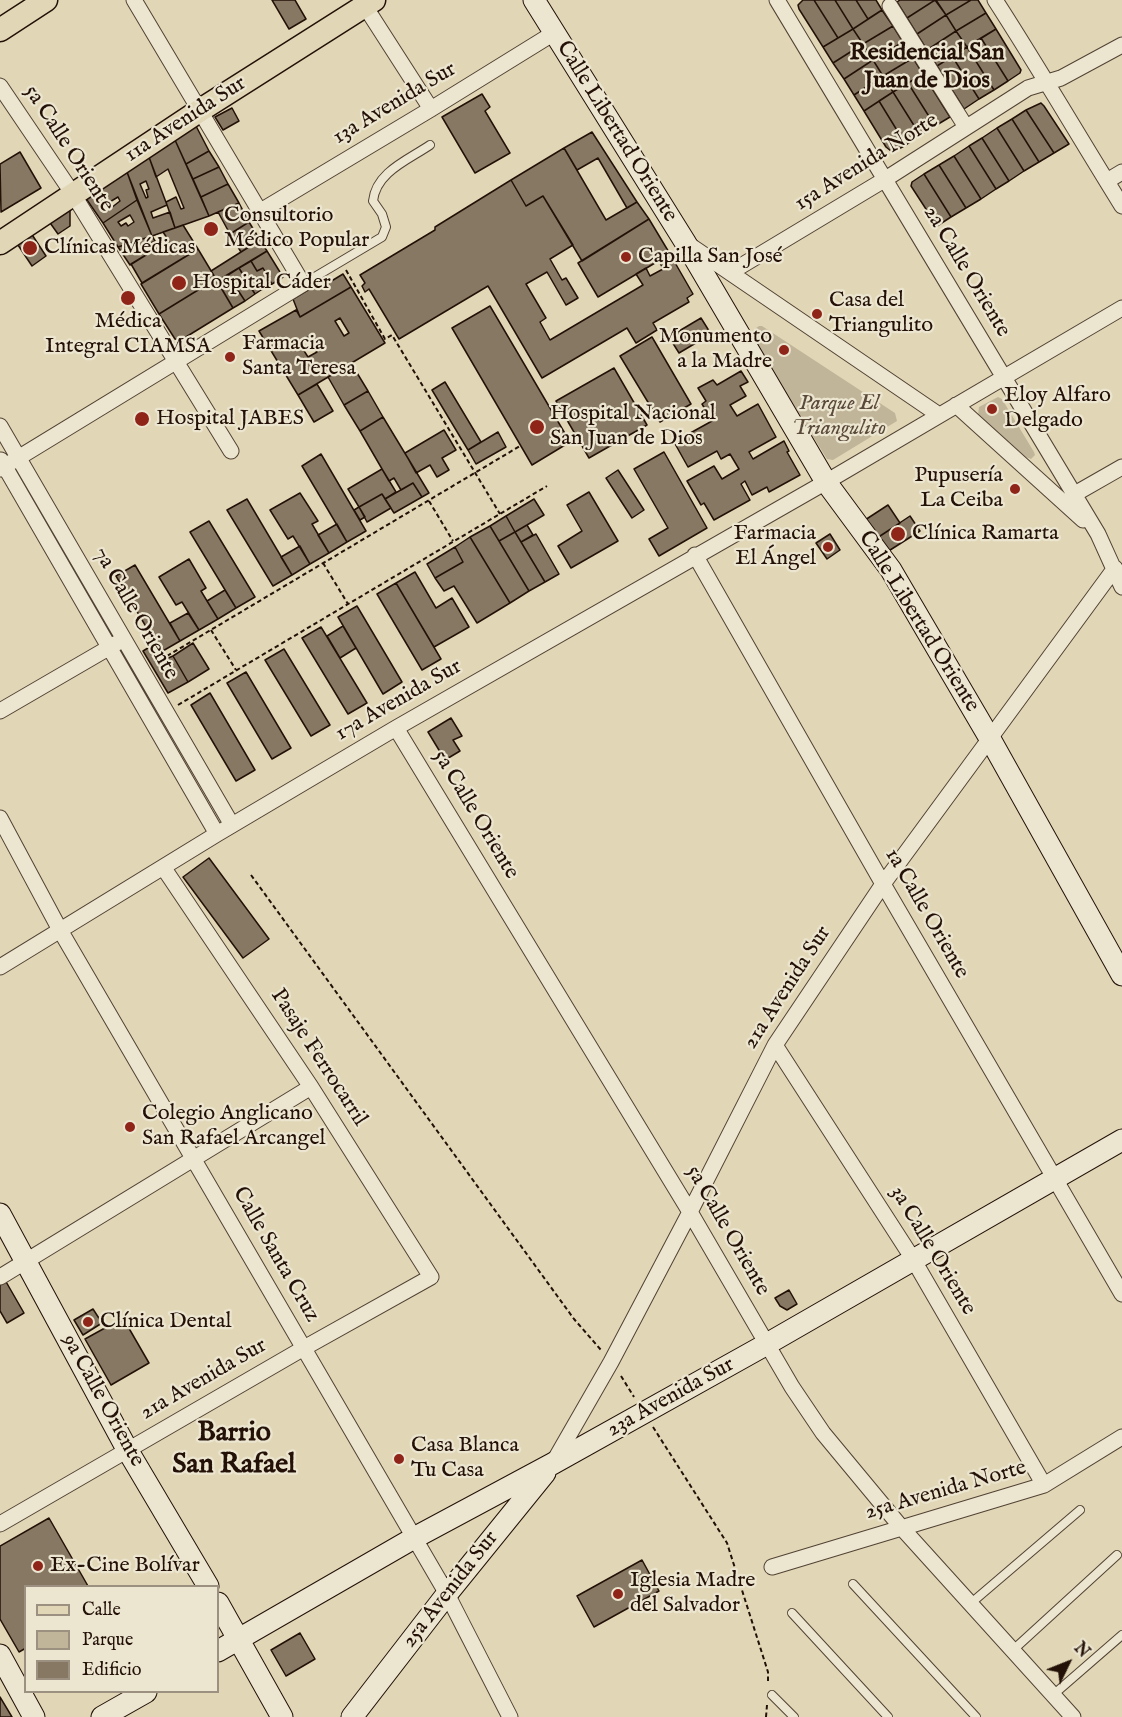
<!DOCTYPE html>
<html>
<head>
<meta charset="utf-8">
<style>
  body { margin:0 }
  #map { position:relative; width:1122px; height:1717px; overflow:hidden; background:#e1d7b7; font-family:"IM FELL English",serif }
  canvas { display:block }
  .legend { position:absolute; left:24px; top:1585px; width:195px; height:108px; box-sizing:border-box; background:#ece5d0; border:2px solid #9c9080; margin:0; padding:8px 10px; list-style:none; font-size:18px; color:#231107 }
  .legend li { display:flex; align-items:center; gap:12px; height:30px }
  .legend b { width:30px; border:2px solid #9c9080 }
  .north { position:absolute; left:1038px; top:1633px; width:60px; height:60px; -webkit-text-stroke:4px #ece5d0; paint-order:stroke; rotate:47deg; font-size:16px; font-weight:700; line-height:24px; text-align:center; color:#231107 }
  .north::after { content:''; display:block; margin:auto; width:21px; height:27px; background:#231107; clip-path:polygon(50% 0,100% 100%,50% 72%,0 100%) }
</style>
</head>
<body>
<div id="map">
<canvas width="1122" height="1717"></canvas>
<ul class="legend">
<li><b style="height:8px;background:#e1d7b7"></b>Calle</li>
<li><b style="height:16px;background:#c1b599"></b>Parque</li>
<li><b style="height:16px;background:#867863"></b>Edificio</li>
</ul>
<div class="north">N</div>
</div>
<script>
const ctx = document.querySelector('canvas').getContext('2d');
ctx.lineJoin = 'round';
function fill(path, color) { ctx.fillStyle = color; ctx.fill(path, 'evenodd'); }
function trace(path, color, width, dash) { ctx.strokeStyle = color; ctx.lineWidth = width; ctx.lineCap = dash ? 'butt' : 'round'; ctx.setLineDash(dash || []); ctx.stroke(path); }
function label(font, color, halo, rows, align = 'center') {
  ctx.font = font + ' "IM FELL English",serif'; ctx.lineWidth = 4.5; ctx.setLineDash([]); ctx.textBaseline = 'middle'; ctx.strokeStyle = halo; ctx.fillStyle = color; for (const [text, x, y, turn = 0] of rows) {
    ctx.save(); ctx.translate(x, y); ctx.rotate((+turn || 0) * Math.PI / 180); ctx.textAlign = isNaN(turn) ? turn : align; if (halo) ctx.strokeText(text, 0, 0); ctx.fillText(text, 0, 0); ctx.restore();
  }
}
fill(new Path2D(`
  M759 326H762L895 413 897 421 833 460 827 459 751 337 752 331Z
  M998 397 1002 399 1034 452 1035 455 1031 459 1026 457 978 415 979 407Z`), '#c1b599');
const building = new Path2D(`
  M272 0H295L306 19 289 29Z
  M803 0H814L838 38 823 47 799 9 798 5Z
  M814 0H835L853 29 838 38Z
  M835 0H856L868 19 853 29Z
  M856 0H876L882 10 868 19Z
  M900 0H935L907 18 897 2Z
  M935 0 946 15 917 34 907 18Z
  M936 0H971L946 15Z
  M971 0H978L986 13 956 31 946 15Z
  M882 10 893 26 863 44 853 29Z
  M986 13 996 29 967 47 956 31Z
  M946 15 956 31 927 50 917 34Z
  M893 26 903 42 873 60 863 44Z
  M853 29 863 44 833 63 823 47Z
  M996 29 1021 70 1020 73 1008 81 981 38Z
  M956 31 967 47 937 66 927 50Z
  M981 38 1008 81 994 90 967 47Z
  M903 42 913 58 883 76 873 60Z
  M863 44 873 60 844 79 833 63Z
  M967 47 994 90 979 99 952 56Z
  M952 56 979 99 964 109 937 66Z
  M913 58 923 74 893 92 883 76Z
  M873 60 883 76 854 95 844 79Z
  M923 74 950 117 935 126 908 83Z
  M883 76 893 92 864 111 854 95Z
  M908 83 935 126 920 135 893 92Z
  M893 92 920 135 906 145 879 101Z
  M482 94 490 107 485 111 510 153 475 173 442 117Z
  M879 101 906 145 895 151H891L886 147 864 111Z
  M1041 103 1044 106 1069 144 1054 153 1026 110Z
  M232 108 239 121 223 130 215 117Z
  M1026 110 1054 153 1039 162 1012 119Z
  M1012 119 1039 162 1024 171 997 128Z
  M196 126 209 151 186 164 175 140Z
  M997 128 1024 171 1009 181 982 138Z
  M592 132 637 202 627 208 598 158 577 170 564 148Z
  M982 138 1009 181 996 189 969 146Z
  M175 140 209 216 175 228 166 202 176 197 181 209 184 208 168 169 156 177 149 157Z
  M969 146 996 189 981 199 954 156Z
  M564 148 606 220 637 202 649 219 582 261 543 196 526 206 511 180Z
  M209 151 219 167 193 179 186 164Z
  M20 152 41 188 1 212 0 164Z
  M954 156 981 199 966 208 939 165Z
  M149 157 167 205 151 212 153 218 170 212 175 228 152 236 127 172ZM146 181 149 189 146 190 148 197 146 198 140 184Z
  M939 165 966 208 951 217 924 174Z
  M219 167 228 184 201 197 193 179Z
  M127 172 137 200 103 223 87 200 88 195ZM118 197 120 201 111 208 108 203Z
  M924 174 951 217 937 226 911 186 912 182Z
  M511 180 526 206 543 196 573 245 550 259 562 280 566 278 578 298 566 305 547 272 526 284 546 318 540 322 550 340 643 285 636 274 646 268 650 276 663 269 659 261 670 254 693 294 687 298 689 302 653 323 657 330 636 343 627 328 542 378 488 286 399 339 369 289 365 292 362 286 365 283 360 275 435 230V227Z
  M228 184 239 203 209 216 201 197Z
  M137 200 152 236 118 247 103 223ZM130 215 134 222 128 226 126 223 121 226 118 222Z
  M239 203 249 222 230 234 218 212Z
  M70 204V226L58 234 48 220Z
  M649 219 670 254 598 297 578 263Z
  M249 222 260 240 241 252 230 234Z
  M183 225 198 249 142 283 131 264 169 241 163 232Z
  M29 230 46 256 32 266 14 239Z
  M152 236 155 241 142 248 146 255 130 265 118 247Z
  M260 240 267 251 217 281 211 271Z
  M198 249 216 279 159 314 141 284Z
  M267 251 283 277 272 284 263 268 257 271 251 261Z
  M251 261 257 271 263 268 272 284 261 290 253 276 246 280 239 268Z
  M239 268 255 294 245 301 228 275Z
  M343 274 351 287 300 317 293 299 318 284 320 288Z
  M228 275 245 301 233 308 217 281Z
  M253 276 261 290 255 294 246 280Z
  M216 279 233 308 181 340 175 339 159 314Z
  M351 287 385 343 298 395 259 331 296 310 300 317ZM340 318 349 333 344 336 335 321ZM308 337 317 352 308 357 299 343Z
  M490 306 570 442 532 465 452 328Z
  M701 318 711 334 679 353 669 337Z
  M652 337 691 404 660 422 620 356Z
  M351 363 368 391 344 405 328 377Z
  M614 368 647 425 589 458 556 401Z
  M741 371 748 382 740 386 746 396 730 405 737 416 758 404 776 437 749 452 753 459 784 441 789 451 787 452 800 475 769 492 767 487 752 495 745 481 741 484 750 500 714 520 704 503 701 505 687 481 714 466 722 479 739 469 730 454 721 459 717 451 688 467 674 442 712 421 702 404 706 401 698 388 713 380 717 385Z
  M445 382 481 442 468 450 432 390Z
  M317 384 333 411 314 422 298 395Z
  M368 391 383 417 360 431 344 405Z
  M383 417 429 493 422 497 413 483 401 490 394 478 389 481 360 431Z
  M444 430 456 450 442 458 449 470 437 477 430 465 416 473 405 453Z
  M498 432 506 447 476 464 468 450Z
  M664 452 707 528 659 556 649 539 668 528 634 469Z
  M321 454 366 531 347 542 302 466Z
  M382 469 396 492 385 499 382 494 359 507 348 489Z
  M618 470 644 510 632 518 606 478Z
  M413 483 422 497 394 513 385 499Z
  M589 492 618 541 571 568 558 546 582 531 567 505Z
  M300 493 318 521 312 524 329 553 310 564 293 536 288 539 270 510Z
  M382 494 391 508 367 522 359 507Z
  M247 499 292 575 273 586 227 510Z
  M534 499 544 515 515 532 506 516Z
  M888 505 900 523 877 538 865 520Z
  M359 507 365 517 360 520 354 510Z
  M506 516 515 532 499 541 490 526Z
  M910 516 920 531 887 552 877 538Z
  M209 521 255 597 236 608 190 532Z
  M337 524 347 542 329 553 318 535Z
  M527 525 533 535 521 542 515 532Z
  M490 526 529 591 510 603 470 537Z
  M515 532 545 582 529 591 499 541Z
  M536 534 559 574 545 582 521 542Z
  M830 534 840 550 827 559 816 543Z
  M470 537 510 603 477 623 454 586 444 591 435 578 463 562 455 547Z
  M300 546 310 564 292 575 281 557Z
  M455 547 463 562 435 578 427 564Z
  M189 559 206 588 201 591 218 619 199 630 182 602 176 605 159 577Z
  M135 565 180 641 161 652 116 576Z
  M415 572 436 608 452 598 469 627 434 647 396 583Z
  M396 583 441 659 422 670 377 594Z
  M225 590 236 608 218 619 207 601Z
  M357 606 402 682 383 694 338 617Z
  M188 613 199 630 180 641 170 623Z
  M343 626 356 648 340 658 327 636Z
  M321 627 367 703 348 714 302 638Z
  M156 643 166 659 173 656 188 682 168 693 143 651Z
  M193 643 209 669 188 682 173 656Z
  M284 649 330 725 311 736 265 660Z
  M246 672 291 748 272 759 227 683Z
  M210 693 255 770 236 781 191 705Z
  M451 718 462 736 453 740 460 751 445 760 428 732Z
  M209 858 269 939 243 958 183 877Z
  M5 1280 24 1313 7 1323 0 1311V1283Z
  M789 1290 797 1304 787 1310 780 1306 775 1298Z
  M93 1309 102 1323 83 1335 74 1320Z
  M123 1318 149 1363 111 1385 85 1339Z
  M49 1518 88 1586H26V1648L19 1652 0 1619V1546Z
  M642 1560 659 1591 594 1627 577 1596Z
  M300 1633 315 1659 286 1676 271 1650Z
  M0 1697 12 1717H0Z`);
fill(building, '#867863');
trace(building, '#231107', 1.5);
const lane = new Path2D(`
  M303 284 382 237 386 227 382 214 373 201C376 172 408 160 430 145
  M853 1584 976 1717
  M970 1604 1080 1510
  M792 1613 888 1717
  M1012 1651 1117 1555
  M772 1695 794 1717
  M1053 1695 1122 1635`);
const street = new Path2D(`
  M361 0 431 109
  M777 0 1098 534 1122 587
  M995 0C1039 68 1079 137 1122 206
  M890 6 966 127
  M0 86 73 194 231 451
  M1107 181 1122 172
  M259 212 431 109 554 33
  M688 244 939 415
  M731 272 884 180 1028 88 1061 78 1122 45
  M956 405 1083 520
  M0 426 232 825
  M1 460 217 834
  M0 469 303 284 134 0
  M1073 495 1122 467
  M695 555 883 884 1122 1294
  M0 711 117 643
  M396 728 690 1212 792 1387 823 1433 901 1527 1073 1717
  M0 818 60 930 447 1594 510 1717
  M0 967 217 834 396 728 826 482 1122 308
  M775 1045 913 1259 1044 1485
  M0 1277 311 1087
  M553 1463 611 1362 690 1212 775 1045 883 884 1115 568
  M0 1524 304 1348 431 1277 311 1087 163 867
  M772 1567 1044 1485 1122 1437`);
const secondary = new Path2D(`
  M534 0 685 242 826 482 891 570 989 737 1122 975
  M0 1214 128 1451 208 1586
  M218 1603 282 1717
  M218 1651 414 1538 552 1464 767 1344 1122 1140
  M0 1655 34 1717
  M102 1717 146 1692
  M352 1717 447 1594 545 1473`);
const primary = new Path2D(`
  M0 30 46 0
  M0 243 199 111 374 0`);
trace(lane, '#524233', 10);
trace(street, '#524233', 17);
trace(secondary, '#231107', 23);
trace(primary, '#231107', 25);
trace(new Path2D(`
  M346 270 385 339 392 335 500 514
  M429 501 453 541
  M323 563 348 604
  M211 630 236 670
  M167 656 520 446
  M178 705 547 486
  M251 875 574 1319 601 1350
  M621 1376 634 1397
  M653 1427 727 1543 768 1672V1684
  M766 1717 767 1705`), '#231107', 2, [4.5, 3]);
trace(lane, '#ece5d0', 8);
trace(street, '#ece5d0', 15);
trace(secondary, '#ece5d0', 21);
trace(primary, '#e1d7b7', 22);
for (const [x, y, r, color] of [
  [211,229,8,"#8f2418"],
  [30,248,8,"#8f2418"],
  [626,257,6,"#8f2418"],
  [179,283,8,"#8f2418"],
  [128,298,8,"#8f2418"],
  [817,314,6,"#8f2418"],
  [784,350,6,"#8f2418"],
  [230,357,6,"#8f2418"],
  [992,409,6,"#8f2418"],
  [142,419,8,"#8f2418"],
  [537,427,8,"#8f2418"],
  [1015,489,6,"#8f2418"],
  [898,534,8,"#8f2418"],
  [828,547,6,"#8f2418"],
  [130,1127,6,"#8f2418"],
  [88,1322,6,"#8f2418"],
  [399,1459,6,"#8f2418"],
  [38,1566,6,"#8f2418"],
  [618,1594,6,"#8f2418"]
]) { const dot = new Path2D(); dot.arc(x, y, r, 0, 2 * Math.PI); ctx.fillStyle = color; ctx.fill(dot); trace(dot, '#ece5d0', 2); }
label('22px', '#231107', '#ece5d0', [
  ["13a Avenida Sur",395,104,-31],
  ["11a Avenida Sur",186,120,-33],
  ["Calle Libertad Oriente",616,132,58],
  ["5a Calle Oriente",68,149,57],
  ["15a Avenida Norte",867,163,-32],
  ["2a Calle Oriente",966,272,59],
  ["7a Calle Oriente",135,614,60],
  ["Calle Libertad Oriente",918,622,58],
  ["17a Avenida Sur",399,701,-30],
  ["5a Calle Oriente",475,815,59],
  ["1a Calle Oriente",926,914,60],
  ["21a Avenida Sur",788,988,-57],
  ["Pasaje Ferrocarril",318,1058,57],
  ["5a Calle Oriente",727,1231,60],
  ["3a Calle Oriente",932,1251,59],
  ["Calle Santa Cruz",275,1255,60],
  ["21a Avenida Sur",204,1380,-30],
  ["23a Avenida Sur",671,1398,-29],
  ["9a Calle Oriente",102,1401,61],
  ["25a Avenida Norte",946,1491,-16],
  ["25a Avenida Sur",451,1590,-52]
]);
label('22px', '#231107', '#ece5d0', [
  ["Consultorio",224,216],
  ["Médico Popular",224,241],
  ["Clínicas Médicas",44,248],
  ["Capilla San José",638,257],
  ["Hospital Cáder",192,283],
  ["Casa del",829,301],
  ["Triangulito",829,326],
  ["Médica",128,322,"center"],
  ["Integral CIAMSA",128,347,"center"],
  ["Monumento",772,337,"right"],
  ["a la Madre",772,362,"right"],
  ["Farmacia",242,344],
  ["Santa Teresa",242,369],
  ["Eloy Alfaro",1004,396],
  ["Delgado",1004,421],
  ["Hospital Nacional",550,414],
  ["San Juan de Dios",550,439],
  ["Hospital JABES",156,419],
  ["Pupusería",1003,476,"right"],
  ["La Ceiba",1003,501,"right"],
  ["Farmacia",816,534,"right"],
  ["El Ángel",816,559,"right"],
  ["Clínica Ramarta",912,534],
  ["Colegio Anglicano",142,1114],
  ["San Rafael Arcangel",142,1139],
  ["Clínica Dental",100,1322],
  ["Casa Blanca",411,1446],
  ["Tu Casa",411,1471],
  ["Ex-Cine Bolívar",50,1566],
  ["Iglesia Madre",630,1581],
  ["del Salvador",630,1606]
], 'left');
label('italic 22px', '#5a4a3a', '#ece5d0', [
  ["Parque El",839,404],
  ["Triangulito",839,429]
]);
label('bold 24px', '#231107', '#ece5d0', [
  ["Residencial San",927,54],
  ["Juan de Dios",927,82]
]);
label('bold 28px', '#231107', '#ece5d0', [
  ["Barrio",234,1434],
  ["San Rafael",234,1466]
]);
</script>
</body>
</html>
